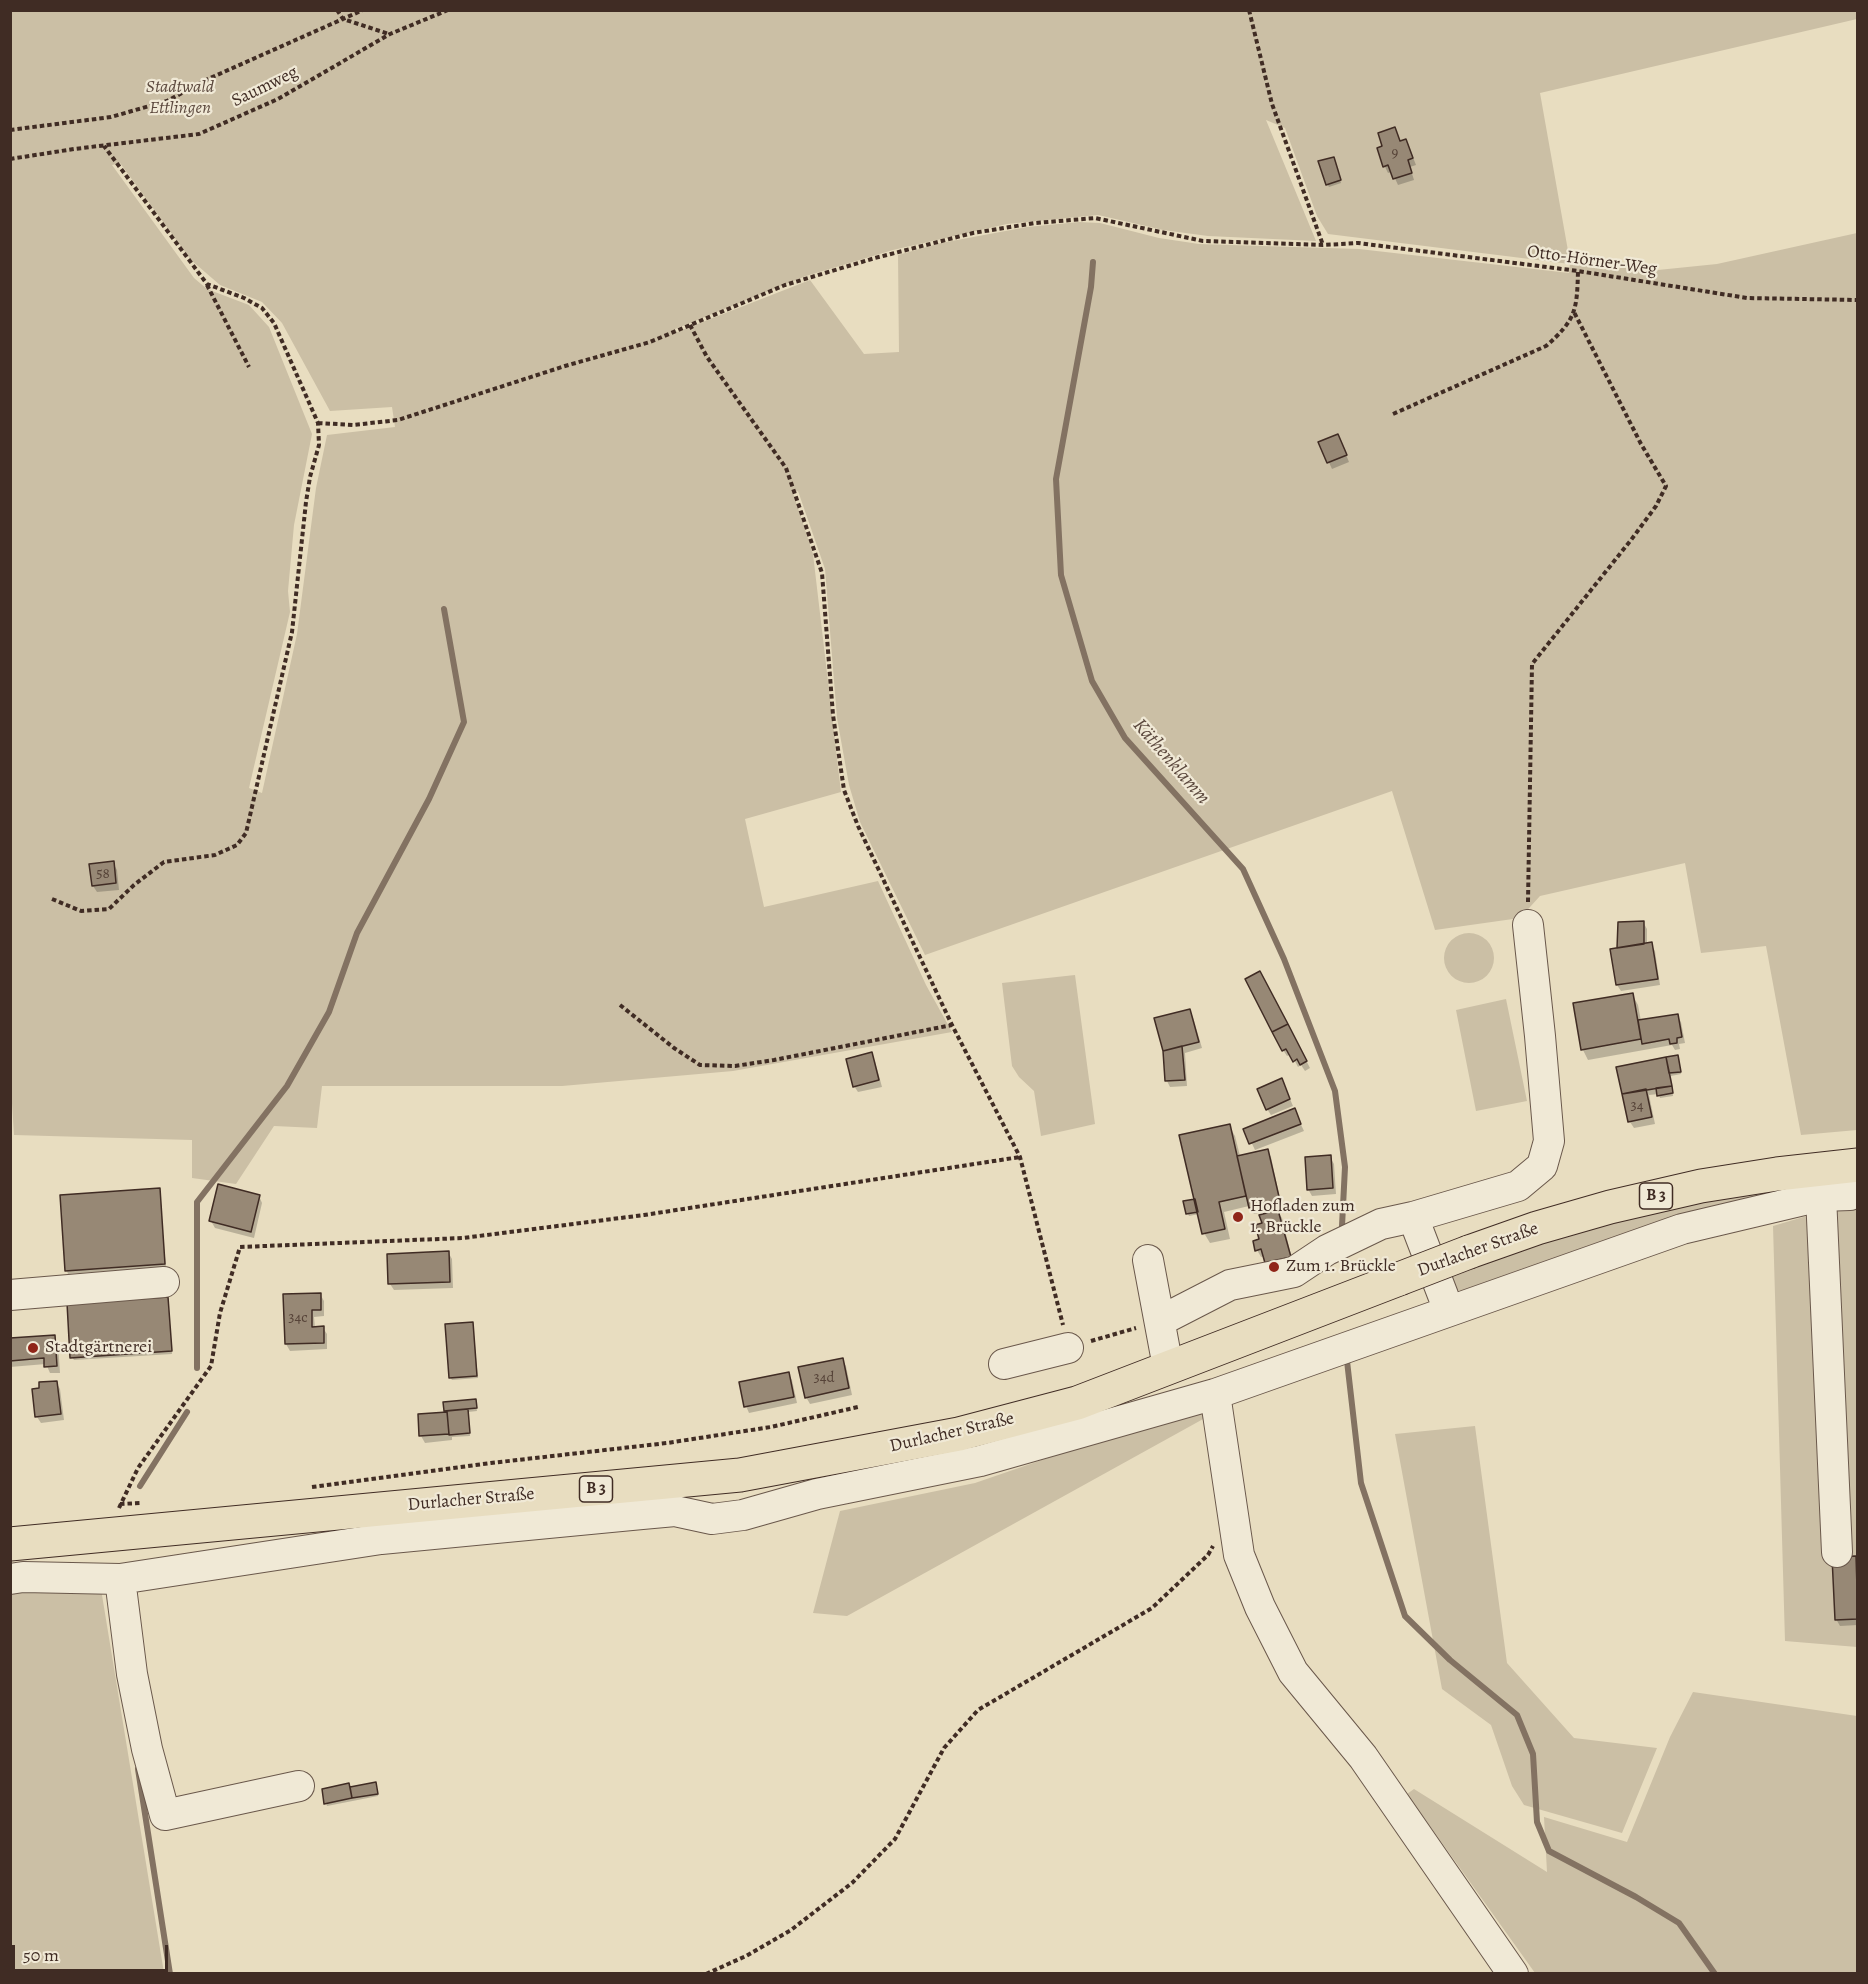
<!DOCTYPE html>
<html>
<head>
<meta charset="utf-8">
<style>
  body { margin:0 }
  #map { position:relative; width:1868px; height:1984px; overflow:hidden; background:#e8ddc0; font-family:Alegreya,serif }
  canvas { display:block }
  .frame { position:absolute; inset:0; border:12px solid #402c24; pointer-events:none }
  .scale { position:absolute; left:12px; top:1945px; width:156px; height:27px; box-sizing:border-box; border:3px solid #402c24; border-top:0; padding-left:8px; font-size:18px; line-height:21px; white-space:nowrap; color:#402c24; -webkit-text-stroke:4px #f0e9d6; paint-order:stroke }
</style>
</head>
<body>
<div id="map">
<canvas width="1868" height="1984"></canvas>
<div class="frame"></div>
<div class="scale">50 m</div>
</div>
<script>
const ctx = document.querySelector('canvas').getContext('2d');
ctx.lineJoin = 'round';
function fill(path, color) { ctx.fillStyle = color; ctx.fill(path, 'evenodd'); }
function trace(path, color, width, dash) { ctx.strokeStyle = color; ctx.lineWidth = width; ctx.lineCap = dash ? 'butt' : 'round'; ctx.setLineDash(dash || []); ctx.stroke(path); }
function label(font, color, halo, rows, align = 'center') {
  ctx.font = font + ' Alegreya,serif'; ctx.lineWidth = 4.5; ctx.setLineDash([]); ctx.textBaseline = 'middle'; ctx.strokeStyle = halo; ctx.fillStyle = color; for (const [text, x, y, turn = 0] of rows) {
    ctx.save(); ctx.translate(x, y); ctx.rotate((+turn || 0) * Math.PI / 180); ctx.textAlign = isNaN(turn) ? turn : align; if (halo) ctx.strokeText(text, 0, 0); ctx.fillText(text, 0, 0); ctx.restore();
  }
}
fill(new Path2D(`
  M10 11H1857V19L1540 93 1570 262 1571 259 1648 271 1717 264 1857 233V1130L1801 1135 1766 946 1701 953 1685 863 1540 896 1520 918 1435 930 1392 791 925 955 860 822 849 785 837 718 825 569 798 491 793 493 813 554 841 792 745 819 764 907 878 881 926 985 952 1032 733 1071 562 1086H322L317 1128 274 1126 236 1184 192 1178V1140L14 1135 10 1072ZM1266 120 1285 128 1317 216 1328 234 1570 264 1569 273 1359 249 1199 244 1159 238 1100 223 1079 222 1027 227 941 243 898 255 899 352 864 354 810 280 677 332 675 329 806 276 893 250 1007 224 1098 215 1163 230 1208 236 1316 241ZM120 163 191 260 220 285 262 302 282 323 330 411 392 407 395 427 327 435 316 488 297 634 262 793 249 788 290 612 288 591 294 525 312 434 269 327 249 305 207 289 194 278 112 165Z
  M1444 958a25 25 0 1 1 50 0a25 25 0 1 1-50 0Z
  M1075 975 1095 1124 1041 1136 1034 1091 1019 1077 1012 1066 1002 983Z
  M1506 999 1527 1101 1476 1111 1456 1010Z
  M1822 1181 1477 1294 1457 1290 1450 1278C1481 1266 1512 1252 1544 1242 1634 1211 1728 1197 1822 1181Z
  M1827 1210H1857V1647L1785 1641 1773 1226Z
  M1204 1411 1205 1418 847 1616 813 1613 840 1511 975 1483 1173 1415Z
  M1475 1426 1507 1663 1574 1738 1657 1748 1622 1833 1524 1805 1512 1786 1491 1725 1442 1689 1395 1434Z
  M11 1589H101L164 1973 11 1974Z
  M1693 1692 1857 1716V1973H1535L1407 1794 1414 1789 1547 1872 1544 1817 1627 1842 1670 1737Z`), '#cbbfa5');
fill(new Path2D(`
  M1395 129 1401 142 1406 141 1409 147 1416 165 1410 167 1414 180 1398 185 1392 172 1388 173 1385 167 1379 149 1384 147Z
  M1334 161 1341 183 1329 187 1327 184Z
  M1341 442 1349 462 1332 469 1320 443Z
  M113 863 117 870 119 890 97 892 93 886Z
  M1643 922 1647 929V945L1651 944 1655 951 1660 985 1621 991 1617 985 1611 950 1618 949Z
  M1264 979 1310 1068 1305 1071 1301 1065 1298 1067 1291 1054 1287 1056 1283 1050Z
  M1632 994 1638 1005 1641 1021 1677 1015 1681 1022 1685 1043 1679 1044 1680 1049 1675 1050 1672 1045 1588 1060 1583 1050Z
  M1190 1011 1193 1017 1202 1048 1185 1053 1187 1086 1170 1087 1167 1081Z
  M871 1054 875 1061 882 1087 858 1092 854 1086Z
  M1677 1057 1681 1074 1671 1076 1673 1096 1660 1098 1659 1094 1649 1095 1655 1124 1634 1128 1630 1122 1618 1068ZM1658 1086V1089L1639 1091Z
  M1285 1087 1293 1106 1271 1115 1267 1109Z
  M1294 1110 1304 1131 1255 1150 1245 1129Z
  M1229 1126 1235 1136 1240 1156 1267 1150 1271 1157 1282 1208 1254 1214 1249 1206 1224 1212 1230 1239 1210 1243 1204 1233 1199 1214 1189 1216 1188 1214 1196 1200Z
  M1330 1157 1334 1164 1336 1194 1312 1196 1308 1189Z
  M159 1190 166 1267 68 1274 67 1271Z
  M259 1196 262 1203 254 1238 215 1228 211 1221Z
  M1278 1212 1282 1218 1293 1263 1265 1256 1261 1257 1257 1250 1255 1242 1261 1240 1263 1225Z
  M448 1252 452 1259 453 1288 394 1290 390 1284Z
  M320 1294 324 1301V1316L314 1317 315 1328H323L327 1334V1349L290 1351 286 1344 284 1295Z
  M167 1299 172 1354 74 1360 72 1357Z
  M473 1323 478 1378 452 1380 450 1377Z
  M54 1337 58 1343 60 1373H50L46 1364 10 1367V1340Z
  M842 1359 846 1366 852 1395 810 1404 806 1397Z
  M788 1373 792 1380 797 1403 749 1413 746 1406Z
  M56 1382 60 1389 64 1420 41 1423 37 1417Z
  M475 1401 477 1411 468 1412 470 1436 452 1437V1440L425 1443 421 1436 419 1416 447 1413 445 1410Z
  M1856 1557 1858 1561V1625L1840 1626 1836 1619Z
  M349 1785 351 1789 376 1787 378 1796 327 1806 326 1803Z`), '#0003');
trace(new Path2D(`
  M1093 262 1091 287 1056 479 1061 575 1092 681 1125 738 1243 869 1284 959 1335 1091 1345 1167 1342 1226
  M1347 1361 1361 1483 1405 1616 1450 1660 1517 1715 1533 1754 1537 1822 1549 1851 1636 1897 1679 1923 1715 1974
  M197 1368V1202L287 1086 329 1012 357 933 429 799 464 722 444 609
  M140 1486 187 1412
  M138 1769 170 1974`), '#837262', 6);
const building = new Path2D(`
  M1395 127 1400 141 1406 139 1413 158 1408 160 1412 173 1393 179 1388 165 1383 167 1377 148 1382 146 1378 133Z
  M1334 157 1341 180 1326 185 1318 161Z
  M1338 434 1347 455 1327 463 1318 442Z
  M114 861 116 883 92 886 89 864Z
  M1644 921V944L1617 948 1618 922Z
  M1652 942 1658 979 1616 985 1610 949Z
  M1260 971 1288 1024 1272 1032 1245 979Z
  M1633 993 1641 1039 1581 1050 1573 1003Z
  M1190 1009 1199 1042 1163 1051 1154 1018Z
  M1678 1014 1682 1037 1677 1038V1043L1670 1044 1669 1039 1642 1044 1638 1020Z
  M1288 1024 1307 1061 1300 1065 1297 1059 1293 1062 1286 1049 1282 1051 1272 1032Z
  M1182 1046 1185 1080 1165 1081 1163 1051Z
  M872 1052 879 1080 853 1087 846 1059Z
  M1678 1055 1681 1072 1669 1073 1666 1057Z
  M1666 1057 1672 1086 1622 1094 1616 1067Z
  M1282 1078 1290 1099 1266 1110 1257 1089Z
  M1672 1086 1673 1093 1657 1096 1656 1088Z
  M1646 1089 1652 1117 1628 1122 1622 1094Z
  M1295 1108 1301 1124 1249 1144 1243 1129Z
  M1230 1124 1246 1196 1219 1202 1225 1229 1202 1234 1179 1135Z
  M1268 1149 1280 1201 1249 1208 1237 1156Z
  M1331 1155 1333 1188 1307 1190 1305 1157Z
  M218 1184 260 1195 251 1232 209 1221Z
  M160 1188 165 1264 65 1271 60 1195Z
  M1195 1199 1198 1212 1186 1214 1183 1201Z
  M1278 1210 1291 1257 1265 1263 1261 1249 1255 1251 1253 1241 1259 1239 1255 1225 1262 1223 1259 1215Z
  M449 1251 450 1282 388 1284 387 1254Z
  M321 1293V1310H312V1327L324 1326V1343L285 1344 283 1294Z
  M168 1297 172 1351 70 1358 67 1303Z
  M473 1322 477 1376 449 1378 445 1324Z
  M55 1335 57 1366 44 1367V1358L10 1361V1338Z
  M843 1358 849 1388 805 1398 798 1367Z
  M789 1372 794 1397 744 1407 739 1382Z
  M57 1381 61 1414 35 1417 32 1389 39 1388V1382Z
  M476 1399 477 1408 444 1411 443 1402Z
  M468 1409 470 1433 449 1435 447 1411Z
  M447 1412 449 1434 419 1436 418 1414Z
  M1856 1556 1858 1619 1835 1620 1832 1557Z
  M376 1782 378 1794 352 1798 350 1787Z
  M349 1783 352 1798 324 1804 322 1789Z`);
fill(building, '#978875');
trace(building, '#402c24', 1.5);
const minor = new Path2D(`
  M1821 1196 1837 1552
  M1413 1217 1449 1311
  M1148 1260 1168 1367
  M10 1295 164 1282
  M1160 1321 1230 1285 1294 1272 1327 1250 1381 1224 1413 1217 1518 1186 1542 1166 1549 1141 1540 1036 1528 925
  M1004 1364 1068 1348
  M1215 1394 1239 1555 1260 1607 1293 1672 1363 1757 1513 1974
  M10 1579 23 1577 120 1579 381 1539 642 1514 675 1511 712 1519 743 1515 817 1494 980 1461 1215 1394 1682 1229 1821 1196 1850 1195 1852 1185 1849 1165
  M120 1579 132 1674 147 1749 165 1815 299 1786`);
const major = new Path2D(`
  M1469 1252 1537 1228 1610 1207 1701 1186 1777 1174 1858 1165
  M10 1544 740 1475 959 1434 1077 1403 1399 1279`);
trace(minor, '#6a584b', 32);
trace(major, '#402c24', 35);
trace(new Path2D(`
  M337 10 343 19 389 34
  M1249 10 1272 104 1323 245
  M10 130 111 117 167 101 208 79 363 10
  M10 159 74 149 199 134 278 99 390 34 448 10
  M207 285 249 367
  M690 325 707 357 786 468 822 573 833 715 844 790 858 826 952 1025 1020 1157 1063 1325
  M1393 414 1546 346C1576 320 1577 310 1578 271
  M318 423 353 425 398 420 565 366 650 342 785 285 875 258 973 233 1035 223 1095 218 1203 241 1323 245 1358 243 1578 271 1747 298 1858 300
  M52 899 81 911 109 909 134 885 164 862 215 855 237 845 246 833 292 632 306 502 310 477 319 445 318 423 274 323 262 308 244 298 207 284 104 146
  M1528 902 1532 664 1631 540 1656 506 1666 486 1641 444 1574 312
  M620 1005 674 1048 700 1065 735 1066 774 1060 952 1025
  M1091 1341 1136 1328
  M312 1487 491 1463 667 1443 771 1427 858 1407
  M120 1504 140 1503
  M119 1508 138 1468 211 1366 220 1313 240 1247 463 1238 644 1215 1020 1157
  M706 1974 746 1956 791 1930 852 1883 895 1839 944 1748 978 1710 1152 1608 1208 1555 1213 1546`), '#402c24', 4, [4.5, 3]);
trace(minor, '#f0e9d6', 30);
trace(major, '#e8ddc0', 33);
const majorBridge = new Path2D(`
  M1399 1279 1469 1252`);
trace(majorBridge, '#402c24', 35, []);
trace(majorBridge, '#e8ddc0', 33);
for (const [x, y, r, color] of [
  [1238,1217,6,"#8f2418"],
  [1274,1267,6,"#8f2418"],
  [33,1348,6,"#8f2418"]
]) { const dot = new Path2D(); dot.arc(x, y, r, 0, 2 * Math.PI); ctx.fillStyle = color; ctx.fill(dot); trace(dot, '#f0e9d6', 2); }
label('15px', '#564338', null, [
  ["9",1395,153],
  ["58",103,874],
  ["34",1637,1106],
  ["34c",298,1318],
  ["34d",824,1378]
]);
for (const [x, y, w] of [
  [1656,1196,33],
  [596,1489,33]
]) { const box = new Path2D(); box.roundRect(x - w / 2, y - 13, w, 26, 4.5); ctx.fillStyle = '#f0e9d6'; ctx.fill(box); trace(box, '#402c24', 1.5); }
label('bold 16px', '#402c24', null, [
  ["B 3",1656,1196],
  ["B 3",596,1489]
]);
label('18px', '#402c24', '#f0e9d6', [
  ["Saumweg",265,87,-26],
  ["Otto-Hörner-Weg",1592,261,8],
  ["Durlacher Straße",1478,1250,-20],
  ["Durlacher Straße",952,1433,-13],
  ["Durlacher Straße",471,1500,-5]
]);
label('italic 18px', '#5c493e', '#f0e9d6', [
  ["Stadtwald",180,88],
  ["Ettlingen",180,109]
]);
label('18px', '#402c24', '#f0e9d6', [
  ["Hofladen zum",1250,1207],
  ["1. Brückle",1250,1228],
  ["Zum 1. Brückle",1286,1267],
  ["Stadtgärtnerei",45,1348]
], 'left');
label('italic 20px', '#5c493e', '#f0e9d6', [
  ["Käthenklamm",1171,762,49]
]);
</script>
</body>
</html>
